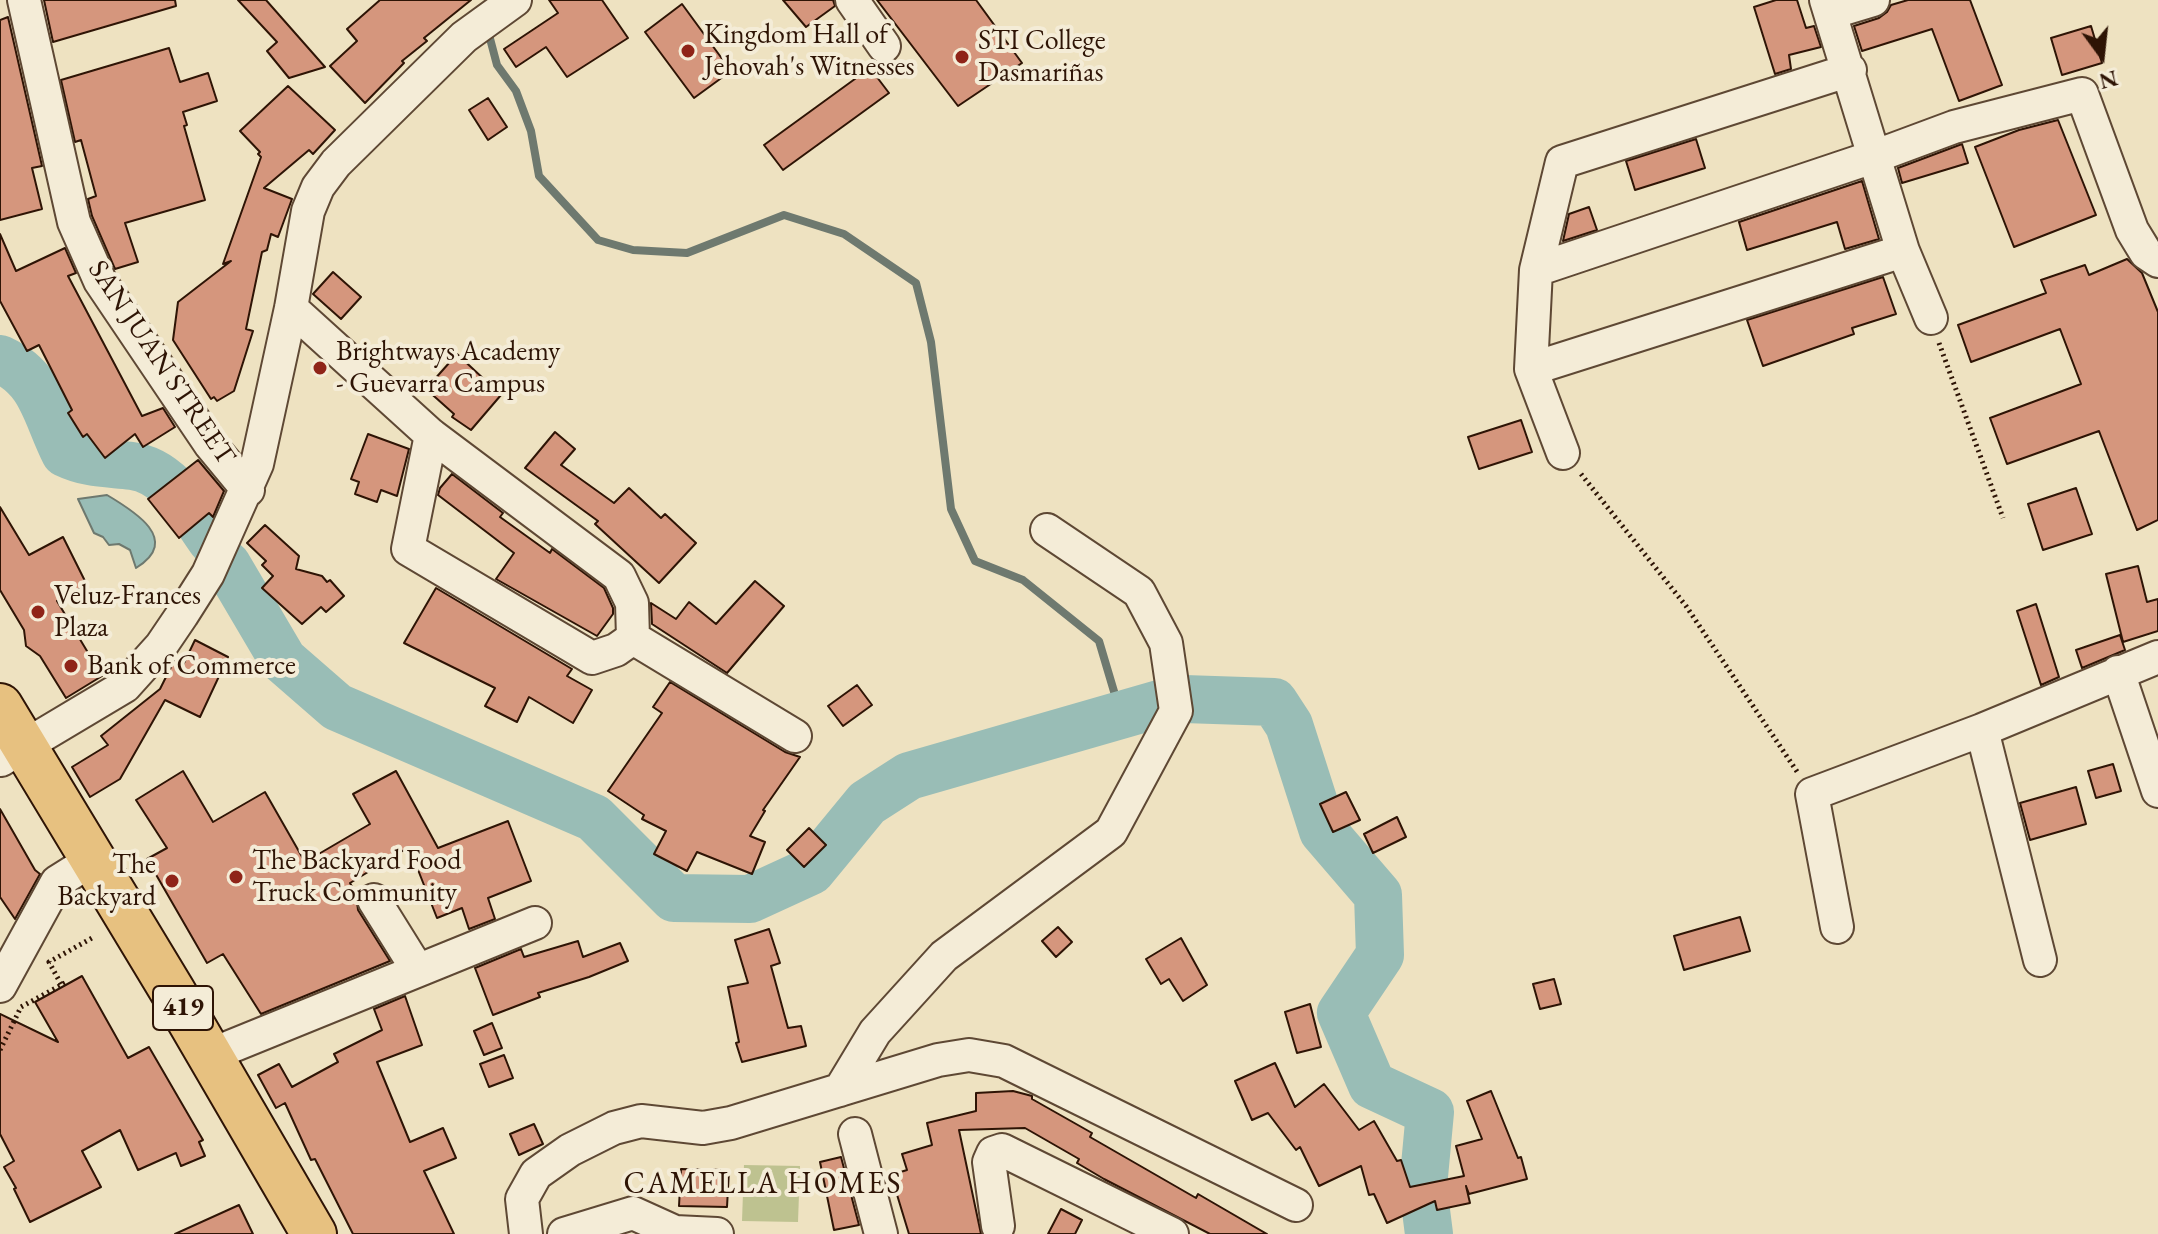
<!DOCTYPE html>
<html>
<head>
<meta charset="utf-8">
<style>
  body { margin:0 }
  #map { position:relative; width:2158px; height:1234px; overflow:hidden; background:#eee2c1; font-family:"EB Garamond",serif }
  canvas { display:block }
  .north { position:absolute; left:2062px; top:16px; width:80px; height:80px; -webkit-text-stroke:6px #f4ecd7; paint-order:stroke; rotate:165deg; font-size:22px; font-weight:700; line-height:32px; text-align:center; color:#2e1405 }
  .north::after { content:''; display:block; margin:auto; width:28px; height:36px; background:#2e1405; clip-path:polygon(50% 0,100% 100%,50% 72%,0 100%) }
</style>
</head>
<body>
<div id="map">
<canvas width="2158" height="1234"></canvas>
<div class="north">N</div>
</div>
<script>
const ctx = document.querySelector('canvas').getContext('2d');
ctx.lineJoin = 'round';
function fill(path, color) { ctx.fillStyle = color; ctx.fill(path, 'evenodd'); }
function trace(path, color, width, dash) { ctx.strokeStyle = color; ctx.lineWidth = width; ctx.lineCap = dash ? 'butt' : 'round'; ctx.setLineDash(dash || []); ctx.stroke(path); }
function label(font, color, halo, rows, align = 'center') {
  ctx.font = font + ' "EB Garamond",serif'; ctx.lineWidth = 8; ctx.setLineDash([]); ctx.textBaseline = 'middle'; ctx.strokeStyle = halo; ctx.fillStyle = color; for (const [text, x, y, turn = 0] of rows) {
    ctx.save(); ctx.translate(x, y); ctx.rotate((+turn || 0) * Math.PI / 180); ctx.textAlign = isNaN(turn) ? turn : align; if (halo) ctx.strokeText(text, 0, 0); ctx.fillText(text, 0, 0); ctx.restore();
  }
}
fill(new Path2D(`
  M744 1165 800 1166 798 1222 742 1221Z`), '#bec290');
const water = new Path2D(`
  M107 495C134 511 182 540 136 568L130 550 119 544 109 545 103 537 94 533 78 499Z`);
fill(water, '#99bdb6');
trace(water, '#6e796f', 2);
trace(new Path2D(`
  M488 31 497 65 516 91 531 131 539 176 598 240 633 250 687 253 784 215 844 234 916 283 931 342 951 509 975 561 1023 580 1099 641 1121 715`), '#6e796f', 8);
trace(new Path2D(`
  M0 359C43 379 45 413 65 453 88 464 107 463 132 466 171 471 191 512 212 541
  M227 565 283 660 337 707 594 818 674 898 750 899 811 871 867 803 909 776 1159 704
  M1184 699 1274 702 1289 725 1323 831 1378 895 1380 955 1341 1013 1372 1085 1430 1112 1423 1187 1429 1234`), '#99bdb6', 48);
const building = new Path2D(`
  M44 0H175L176 6 53 42Z
  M238 0H266L325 67 289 78 267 51 277 42Z
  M380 0H471L424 38 427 41 402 61 404 63 365 103 330 66 357 41 347 29Z
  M549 0H602L628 38 567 77 546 47 516 67 504 49 558 13Z
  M783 0H833L835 6 806 27Z
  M877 0H976L1022 63 958 106Z
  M1776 0H1797L1806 28 1814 26 1821 47 1789 55 1791 69 1775 74 1754 7Z
  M1908 0H1970L2002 85 1959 101 1932 29 1862 51 1854 26 1879 18 1887 12 1891 5Z
  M682 4 731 71 694 98 645 32Z
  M8 17 42 166 32 168 42 209 0 220V20Z
  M2091 26 2102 63 2062 75 2051 38Z
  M169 48 180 82 208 73 217 101 183 112 187 125 184 126 205 200 125 223 138 262 115 269 92 216 88 199 96 196 81 140 75 142 61 80Z
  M870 68 889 93 783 170 764 145Z
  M288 86 335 130 313 154 309 150 264 188 292 199 278 237 271 234 267 250 262 252 246 329 253 331 234 391 217 401 214 397 211 399 173 340 178 302 231 261 223 264 261 157 258 154 260 152 240 131Z
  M488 98 507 127 488 140 469 110Z
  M2058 120 2096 215 2014 247 1975 147 2019 130Z
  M1696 139 1705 168 1635 190 1626 161Z
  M1962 144 1968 163 1902 183 1898 168Z
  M1862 181 1879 239 1845 249 1837 222 1747 250 1739 222Z
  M1589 207 1597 230 1563 241 1569 214Z
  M0 234 16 271 65 248 76 273 68 276 142 416 163 408 175 427 143 447 135 434 105 458 87 434 83 437 68 413 72 410 39 345 27 351 0 301Z
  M2127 259 2142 273 2158 312V520L2137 530 2099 431 2007 464 1990 418 2081 384 2060 329 1971 362 1958 325 2046 293 2041 280 2085 265 2089 275Z
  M333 272 361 297 341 319 313 294Z
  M1883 277 1896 314 1852 328 1854 334 1763 366 1747 320Z
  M457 354 501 395 471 430 452 417 454 414 426 389Z
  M1521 420 1532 452 1479 469 1468 437Z
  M555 432 575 449 561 465 614 503 629 488 661 518 665 514 696 543 659 583 595 524 598 521 525 468Z
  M368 434 409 449 397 496 381 490 377 502 355 494 359 482 351 479Z
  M198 460 224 491 213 517 209 513 179 538 148 499Z
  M452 474 503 513 500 517 550 553 552 549 604 588 613 608V614L597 636 496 579 514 553 438 495 440 488Z
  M2076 488 2092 534 2043 550 2028 504Z
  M0 507 29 555 63 537 87 585 57 601 102 676 66 698 40 656 26 646 24 630 0 590Z
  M265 525 299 556 296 569 322 576 327 582 330 580 344 596 326 612 321 607 302 624 262 588 273 576 262 565 266 561 247 543Z
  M2138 566 2147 602 2158 599V631L2123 642 2106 574Z
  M755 581 784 606 727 673 652 624 651 603 676 619 689 602 716 624Z
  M436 588 572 669 567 676 592 690 573 723 529 697 517 722 485 706 495 688 404 643Z
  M2036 604 2059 677 2041 685 2017 611Z
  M2120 635 2125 650 2082 668 2076 650Z
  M195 640 228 657 200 717 165 700 120 779 90 797 72 767 108 745 101 736 160 689 174 661 183 665Z
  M670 682 785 752 800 757 763 810 765 811 750 836 765 842 752 874 697 852 687 871 654 854 666 831 642 819 644 815 608 791 662 713 653 707Z
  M857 685 872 705 843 726 828 706Z
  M2113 764 2121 791 2096 798 2088 771Z
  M183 771 213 822 265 792 305 862 370 824 353 794 396 771 438 848 508 821 531 881 488 898 495 919 469 929 462 908 437 918 409 847 350 883 356 894 358 910 390 961 261 1014 223 954 207 963 147 859 167 848 136 800Z
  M2076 787 2086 824 2030 840 2020 803Z
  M1346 792 1360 820 1333 832 1320 804Z
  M0 809 35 870 40 874 15 919 0 897Z
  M1397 817 1406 837 1373 853 1364 834Z
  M809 828 826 845 804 867 787 850Z
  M1740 917 1750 951 1684 970 1674 936Z
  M1058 927 1072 942 1056 957 1042 941Z
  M769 929 780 963 771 966 788 1028 801 1026 806 1046 742 1062 736 1043 739 1042 728 987 748 983 735 940Z
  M1181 938 1207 985 1183 1001 1169 979 1161 984 1146 959Z
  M578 941 583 957 620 943 628 961 589 977 538 993 540 997 493 1015 475 968 521 949 524 957Z
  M82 976 128 1058 149 1047 203 1140 199 1142 205 1156 181 1166 176 1153 138 1170 120 1130 82 1151 101 1187 30 1222 14 1189 16 1188 4 1167 14 1161 0 1134V1014L58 1042 35 1002Z
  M1554 979 1561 1004 1540 1009 1533 984Z
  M405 996 422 1045 377 1062 410 1142 443 1128 456 1158 424 1171 454 1234H353L315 1159 311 1160 285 1103 276 1108 258 1075 279 1064 292 1087 338 1062 334 1054 382 1030 374 1009Z
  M1310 1004 1321 1047 1297 1053 1285 1012Z
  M492 1023 502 1048 484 1055 474 1031Z
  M504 1055 513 1078 489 1087 480 1064Z
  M1275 1063 1295 1107 1324 1084 1359 1130 1374 1121 1397 1161 1401 1160 1410 1187 1464 1176 1456 1146 1482 1139 1467 1101 1491 1091 1518 1158 1521 1157 1527 1179 1469 1194 1466 1186 1470 1203 1437 1210 1435 1201 1387 1223 1374 1194 1369 1195 1361 1166 1319 1186 1300 1147 1296 1150 1268 1113 1252 1120 1235 1081Z
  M1013 1091 1032 1096V1099L1092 1133 1090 1137 1196 1198 1198 1194 1267 1234H1210L1104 1179 1077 1163 1079 1159 1025 1128 959 1130 981 1234H909L891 1175 907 1170 902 1154 932 1145 927 1123 976 1111V1093Z
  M534 1124 543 1144 519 1155 510 1134Z
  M841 1157 859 1225 834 1230 820 1162Z
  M681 1169 729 1170 727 1207 679 1206Z
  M239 1205 253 1234H175Z
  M1061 1209 1082 1220 1075 1234H1048Z`);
fill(building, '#d5967d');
trace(building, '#2e1405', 2);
const minor = new Path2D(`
  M24 0 74 222 100 281 210 444 248 490
  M852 0 884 46
  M1826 0 1903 251 1931 318
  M1830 13 1873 0
  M1850 70 1562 162 1536 270 1531 369 1903 251
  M1536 270 1876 156 1954 127 2082 94 2132 230 2146 253 2158 261
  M291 308 431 435 619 576 632 603 633 638
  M1531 369 1563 453
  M431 435 408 549 592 658 616 650 633 638 795 736
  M2118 672 2158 791
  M1982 730 2040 960
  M1 760 125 686 161 646 182 615 208 574 257 464 291 308 308 211 318 187 336 163 464 37 515 0
  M374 900 417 969
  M1837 927 1812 794 1982 730 2158 657
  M0 986 57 882 92 860
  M210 1055 535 923
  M840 1090 875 1032 944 956 1111 832 1176 711 1166 643 1139 592 1047 530
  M855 1134 881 1234
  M998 1226 989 1162 993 1153 1002 1150 1172 1234
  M526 1234 522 1199 536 1174 570 1150 614 1128 641 1121 703 1128 731 1123 938 1060 969 1055 1004 1061 1296 1205
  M564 1234 633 1213 675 1232 717 1234`);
const highway = new Path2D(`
  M0 706 173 992 314 1234`);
trace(minor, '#5e4834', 36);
trace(highway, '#2e1405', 48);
trace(new Path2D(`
  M1939 343 2003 518
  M1581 474 1686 606 1798 773
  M61 984 49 962 92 938
  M0 1050 21 1007 65 983`), '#2e1405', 5, [2, 4]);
trace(minor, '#f4ecd7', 32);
trace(highway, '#e7c180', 44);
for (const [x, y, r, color] of [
  [688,51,8,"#8f2418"],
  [962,57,8,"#8f2418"],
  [320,368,8,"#8f2418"],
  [38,612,8,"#8f2418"],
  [71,666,8,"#8f2418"],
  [236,877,8,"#8f2418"],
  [172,881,8,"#8f2418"]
]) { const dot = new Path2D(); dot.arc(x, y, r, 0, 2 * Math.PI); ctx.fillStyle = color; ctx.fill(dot); trace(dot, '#f4ecd7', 3); }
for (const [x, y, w] of [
  [183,1008,60]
]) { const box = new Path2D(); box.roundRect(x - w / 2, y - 22, w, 44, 6); ctx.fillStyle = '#f4ecd7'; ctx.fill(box); trace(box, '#2e1405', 2); }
label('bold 26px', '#2e1405', null, [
  ["419",183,1008]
]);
label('28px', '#2e1405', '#f4ecd7', [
  ["Kingdom Hall of",704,35],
  ["Jehovah's Witnesses",704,67],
  ["STI College",978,41],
  ["Dasmariñas",978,73],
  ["Brightways Academy",336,352],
  ["- Guevarra Campus",336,384],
  ["Veluz-Frances",54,596],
  ["Plaza",54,628],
  ["Bank of Commerce",87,666],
  ["The Backyard Food",252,861],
  ["Truck Community",252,893],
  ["The",156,865,"right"],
  ["Backyard",156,897,"right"]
], 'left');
label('28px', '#2e1405', '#f4ecd7', [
  ["SAN JUAN STREET",161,363,56]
]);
ctx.letterSpacing = '2px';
label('30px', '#2e1405', '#f4ecd7', [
  ["CAMELLA HOMES",763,1185]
]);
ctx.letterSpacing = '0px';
</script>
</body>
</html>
